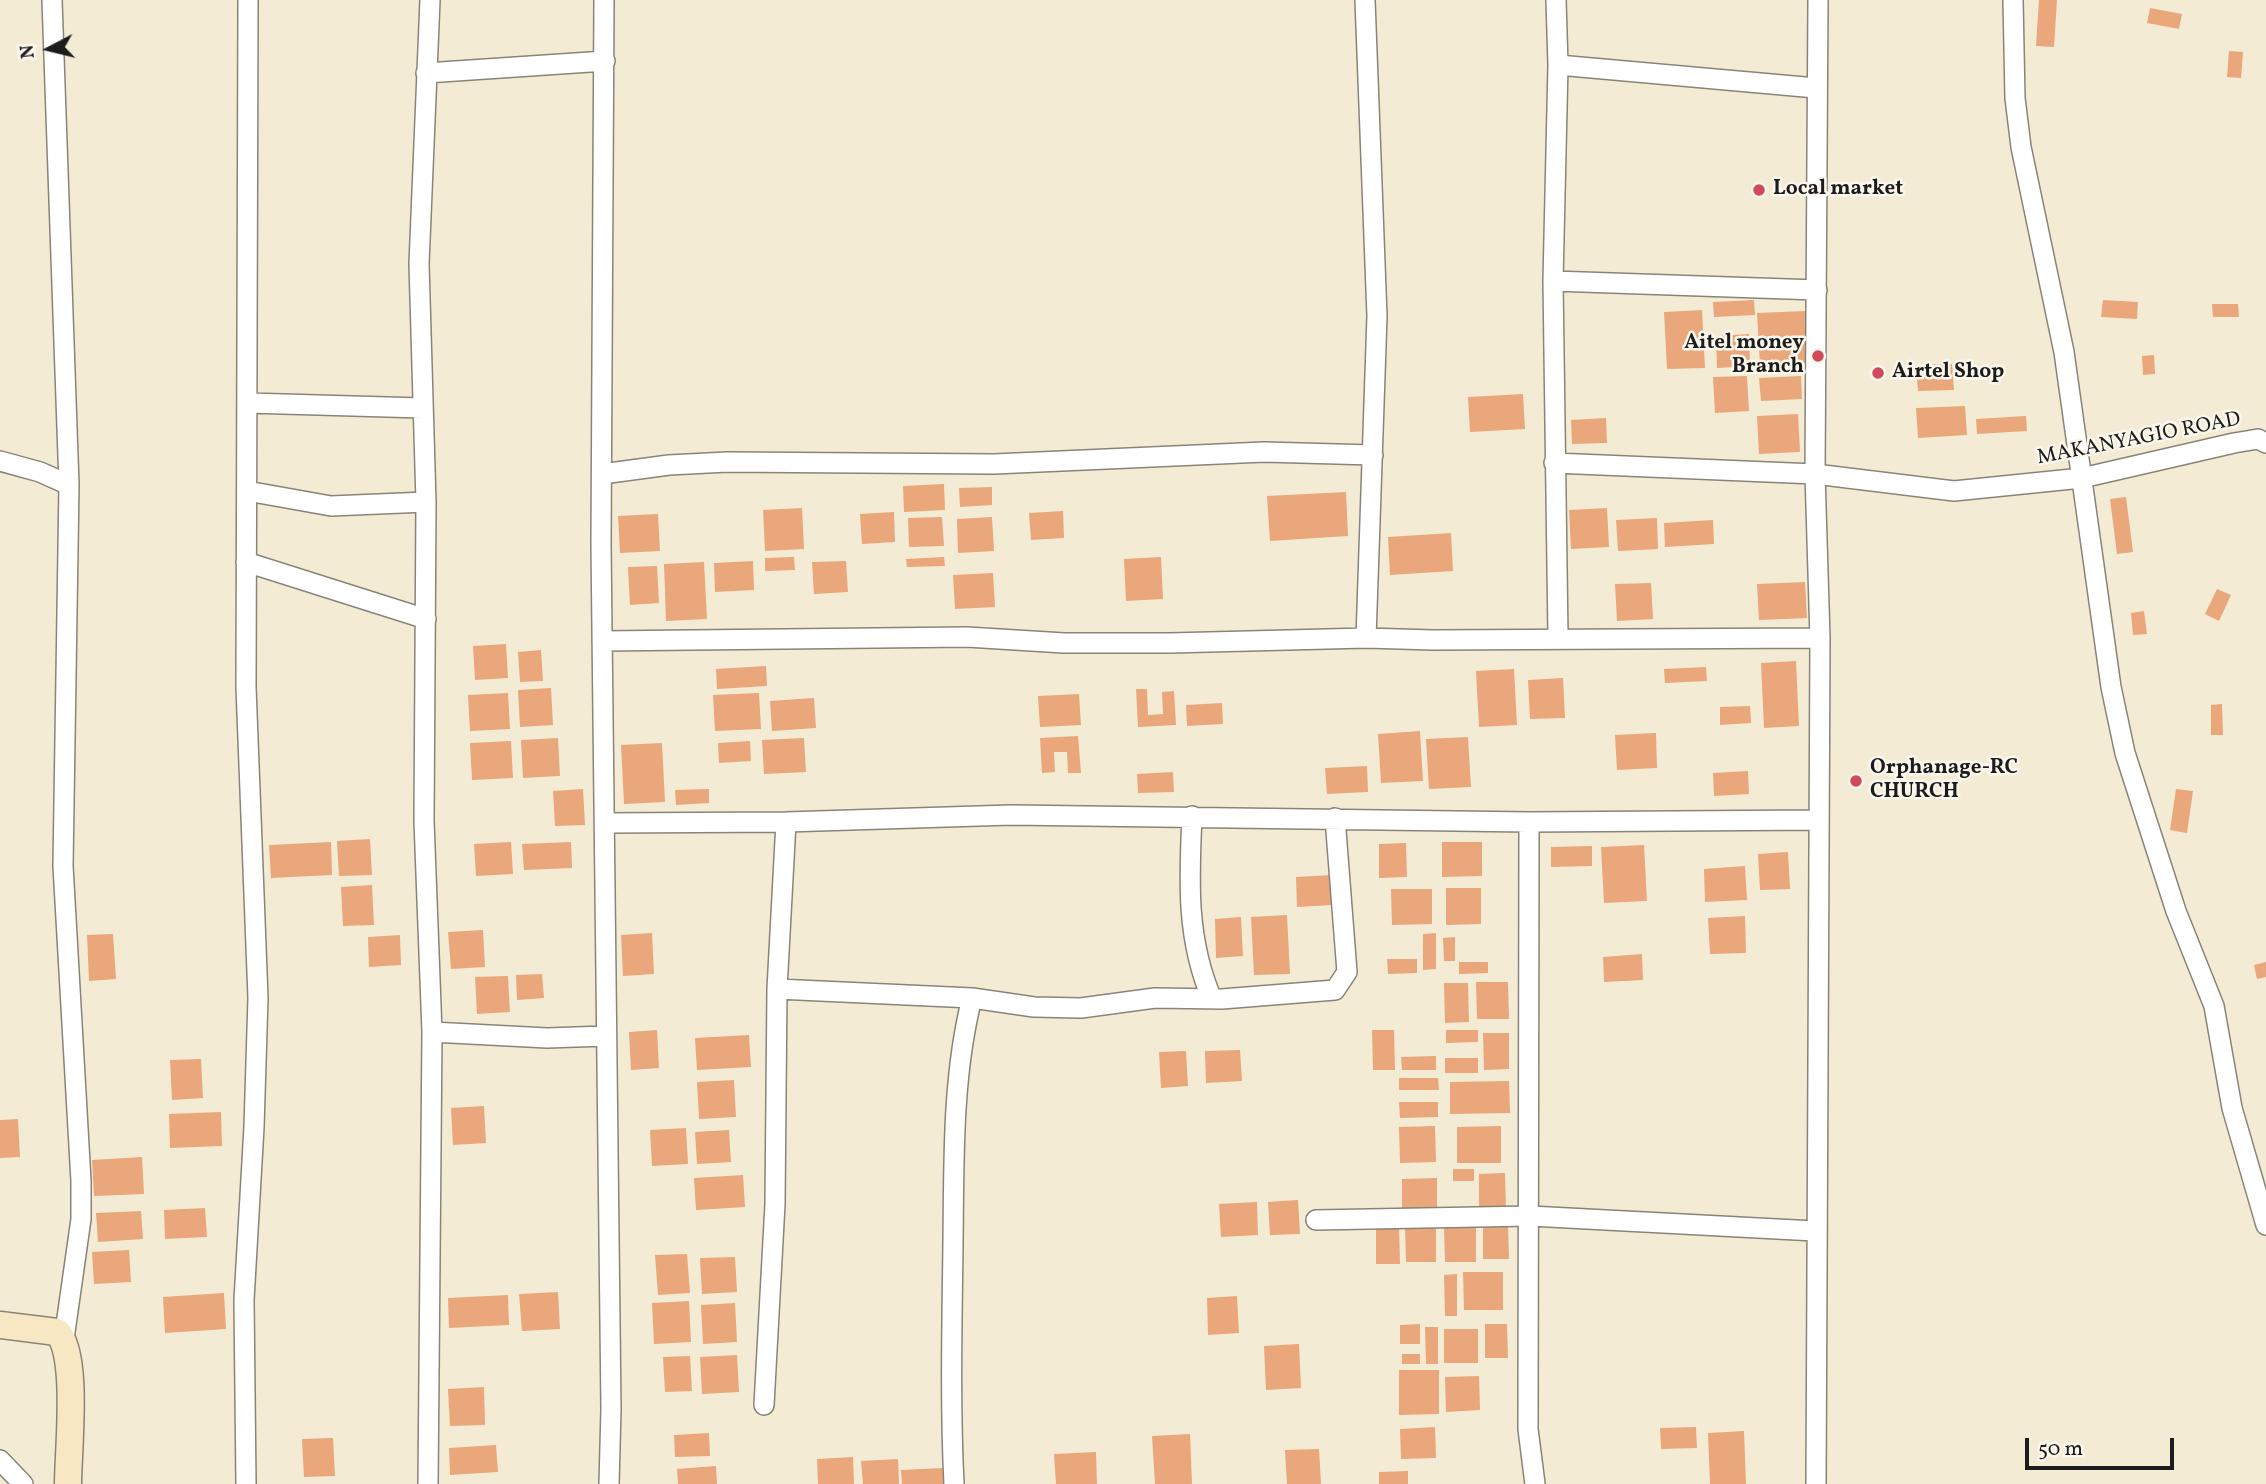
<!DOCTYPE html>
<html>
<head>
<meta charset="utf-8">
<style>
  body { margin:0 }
  #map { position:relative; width:2266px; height:1484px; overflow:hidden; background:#f4ebd4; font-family:Vollkorn,serif }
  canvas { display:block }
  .north { position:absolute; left:14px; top:14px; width:70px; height:70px; -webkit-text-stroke:5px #fbf7ec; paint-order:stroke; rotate:263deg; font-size:19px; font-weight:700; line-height:28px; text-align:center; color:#1c1c1c }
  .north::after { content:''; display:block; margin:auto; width:24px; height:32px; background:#1c1c1c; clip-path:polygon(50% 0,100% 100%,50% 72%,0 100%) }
  .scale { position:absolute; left:2025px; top:1438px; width:149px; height:32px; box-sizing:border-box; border:4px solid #1c1c1c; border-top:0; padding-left:9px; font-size:21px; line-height:24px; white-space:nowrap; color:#1c1c1c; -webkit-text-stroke:5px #fbf7ec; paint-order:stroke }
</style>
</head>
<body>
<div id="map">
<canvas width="2266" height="1484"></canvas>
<div class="north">N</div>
<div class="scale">50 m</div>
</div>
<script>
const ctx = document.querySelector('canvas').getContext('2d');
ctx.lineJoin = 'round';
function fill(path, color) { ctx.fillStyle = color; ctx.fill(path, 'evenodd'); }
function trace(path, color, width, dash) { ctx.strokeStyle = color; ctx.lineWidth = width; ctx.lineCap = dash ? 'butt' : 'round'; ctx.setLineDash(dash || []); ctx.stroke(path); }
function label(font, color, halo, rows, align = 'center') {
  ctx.font = font + ' Vollkorn,serif'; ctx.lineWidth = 5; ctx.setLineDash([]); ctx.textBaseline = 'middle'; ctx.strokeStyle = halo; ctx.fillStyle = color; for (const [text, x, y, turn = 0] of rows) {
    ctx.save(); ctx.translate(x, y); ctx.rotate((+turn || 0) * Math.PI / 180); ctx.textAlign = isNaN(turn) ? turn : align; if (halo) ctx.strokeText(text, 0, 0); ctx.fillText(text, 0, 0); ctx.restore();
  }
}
fill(new Path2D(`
  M2039 0H2057L2054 47 2036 46Z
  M2150 8 2182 14 2179 29 2147 23Z
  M2229 51 2243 52 2241 78 2227 77Z
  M1754 300 1755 315 1714 317 1713 302Z
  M2103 300 2138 302 2137 319 2101 317Z
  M2212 304H2238L2239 317H2213Z
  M1702 310 1705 368 1667 369 1664 312Z
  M1805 311 1808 363 1760 365 1757 313Z
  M1749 334 1750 366 1717 368 1716 336Z
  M2154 355 2155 374 2143 375 2142 356Z
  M1952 364 1954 390 1918 391 1916 365Z
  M1747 376 1749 411 1715 413 1713 377Z
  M1801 376 1802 399 1761 401 1759 378Z
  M1523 394 1525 429 1470 432 1468 397Z
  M1965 406 1967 435 1918 438 1916 408Z
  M1798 414 1800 452 1759 454 1757 416Z
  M2026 416 2027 431 1977 434 1976 419Z
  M1606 418 1607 443 1572 444 1571 420Z
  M944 484 945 510 904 512 903 486Z
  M992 487V505L960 507 959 488Z
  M1346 492 1348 536 1270 541 1267 496Z
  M2126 497 2133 552 2117 554 2110 499Z
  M802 508 804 549 765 551 763 510Z
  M1607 508 1609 547 1571 549 1569 510Z
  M1063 511 1064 538 1031 540 1029 513Z
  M894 512 895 542 862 544 860 514Z
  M658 514 660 551 620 553 618 516Z
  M942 517 944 546 909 547 908 518Z
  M992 517 994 551 958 553 957 519Z
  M1657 518 1658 549 1618 551 1616 520Z
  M1713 520 1714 544 1665 547 1664 523Z
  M1451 533 1453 571 1390 575 1388 537Z
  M794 557 795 570 765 571V558Z
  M944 557 945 566 907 567 906 559Z
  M1161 557 1163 599 1126 601 1124 559Z
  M753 561 754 590 715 592 714 563Z
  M846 561 848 592 814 594 812 562Z
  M704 562 707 619 666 621 664 564Z
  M657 566 659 603 630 605 628 567Z
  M993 573 995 607 955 609 953 575Z
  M1805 582 1807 618 1759 620 1757 584Z
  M1651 583 1653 619 1617 621 1615 584Z
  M2217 589 2231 595 2219 621 2205 614Z
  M2144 611 2147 634 2133 635 2131 613Z
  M506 644 508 678 475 680 473 646Z
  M541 650 543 681 520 682 518 652Z
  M1796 661 1799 726 1764 728 1761 663Z
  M766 666 767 686 717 689 716 669Z
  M1706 667 1707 681 1665 683 1664 669Z
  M1514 669 1517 725 1479 727 1476 671Z
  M1563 678 1565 718 1530 719 1528 680Z
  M551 688 553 725 520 727 518 690Z
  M1136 689H1147L1148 715 1163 714 1162 692 1174 691 1176 725 1138 727Z
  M508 693 510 729 470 731 468 695Z
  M759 693 761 729 715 731 713 695Z
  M1079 694 1081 725 1040 727 1038 696Z
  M814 698 816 728 772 731 770 701Z
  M1222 703 1223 724 1187 726 1186 705Z
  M2222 704 2223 735H2211V705Z
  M1750 706 1751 723 1720 725V707Z
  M1420 731 1423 781 1381 783 1378 734Z
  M1656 733 1657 768 1617 770 1615 735Z
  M1078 736 1081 773H1068L1067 752H1054L1055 772 1042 773 1040 738Z
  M1468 737 1471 787 1429 789 1426 739Z
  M558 738 560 776 523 778 521 740Z
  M804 738 806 772 764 774 762 740Z
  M511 741 513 778 472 780 470 743Z
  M750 741 751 761 719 763 718 743Z
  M662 743 665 802 624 804 621 745Z
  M1367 766 1368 792 1327 794 1325 768Z
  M1748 771 1749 794 1714 796 1713 773Z
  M1173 772 1174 792 1138 793 1137 774Z
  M583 789 585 825 555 826 553 791Z
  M709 789V803L676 805 675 790Z
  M2176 789 2193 791 2187 833 2170 830Z
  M370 839 372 875 339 876 337 841Z
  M331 842 332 875 271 878 269 845Z
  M511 842 513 874 476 876 474 844Z
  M571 842 572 868 524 870 522 844Z
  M1442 842H1482V876L1442 877Z
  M1406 843 1407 877 1379 878V844Z
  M1644 845 1647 901 1604 903 1601 847Z
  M1592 846V866L1551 867V847Z
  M1788 852 1790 889 1760 890 1758 854Z
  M1745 866 1747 900 1705 902 1704 869Z
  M1332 875 1333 905 1297 907 1296 877Z
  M372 885 374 925 343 926 341 887Z
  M1446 888H1481V924L1446 925Z
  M1391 889H1432V924L1392 925Z
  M1287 915 1290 974 1254 975 1251 917Z
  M1745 916 1746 953 1710 954 1708 918Z
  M1241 917 1243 956 1216 958 1215 919Z
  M483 930 485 967 451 969 448 932Z
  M652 933 654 974 623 976 621 935Z
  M1436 933V969L1423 970V934Z
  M113 934 116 979 89 981 87 935Z
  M400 935 401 965 369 967 368 937Z
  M1455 937V961H1444L1443 938Z
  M1642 954 1643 980 1604 982 1603 957Z
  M1387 959H1417V973L1388 974Z
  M1459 962H1488V973L1459 974Z
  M2266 962V977L2257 979 2254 965Z
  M542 974 544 998 517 1000 516 975Z
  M508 976 510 1012 477 1014 475 977Z
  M1476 982H1508L1509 1019H1477Z
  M1444 983H1468L1469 1022 1445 1023Z
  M657 1030 659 1068 631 1070 629 1032Z
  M1372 1030H1394L1395 1070H1373Z
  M1446 1030H1478V1042L1446 1043Z
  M1483 1033H1509V1069L1484 1070Z
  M749 1035 751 1067 697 1070 695 1038Z
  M1240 1050 1242 1081 1206 1083 1205 1051Z
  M1186 1051 1188 1086 1161 1088 1159 1052Z
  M1436 1056V1070H1402L1401 1057Z
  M1445 1058H1478V1073H1445Z
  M201 1059 203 1098 172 1100 170 1060Z
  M1399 1078H1438L1439 1090H1399Z
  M734 1080 736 1117 699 1119 697 1082Z
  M1509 1081 1510 1113 1450 1114V1082Z
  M1399 1102H1438V1117L1400 1118Z
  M484 1106 486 1143 453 1145 451 1108Z
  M221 1112 222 1146 170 1148 169 1114Z
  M18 1119 20 1157 0 1158V1120Z
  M1435 1126 1436 1162 1400 1163 1399 1127Z
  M1501 1126V1163H1457V1127Z
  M686 1128 688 1164 652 1166 650 1130Z
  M729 1130 731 1162 697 1164 695 1132Z
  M142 1157 144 1194 94 1196 92 1160Z
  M1453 1169H1474V1181H1453Z
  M1505 1173 1506 1210 1479 1211V1174Z
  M743 1175 745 1207 696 1210 694 1178Z
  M1437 1178V1213L1402 1214V1179Z
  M1298 1200 1300 1234 1270 1235 1268 1202Z
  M1257 1202 1258 1235 1221 1237 1219 1204Z
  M205 1208 207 1237 165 1239 164 1210Z
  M141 1211 143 1239 98 1242 96 1213Z
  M1483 1224H1508L1509 1259H1483Z
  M1376 1225H1399L1400 1264H1376Z
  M1444 1225H1476V1262H1445Z
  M1405 1227H1436V1262H1406Z
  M129 1250 131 1282 94 1284 92 1252Z
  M687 1254 690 1293 658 1295 655 1255Z
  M735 1257 737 1292 702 1294 700 1258Z
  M1463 1272H1503V1310H1464Z
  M1457 1274V1316H1445L1444 1275Z
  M558 1292 560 1329 522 1331 519 1294Z
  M224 1293 226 1329 165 1333 163 1297Z
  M508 1295 509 1325 449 1328 448 1298Z
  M1237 1296 1239 1333 1208 1335 1207 1298Z
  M689 1301 691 1342 654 1344 652 1303Z
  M735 1303 737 1342 703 1344 701 1305Z
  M1420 1324V1344H1400V1325Z
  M1485 1324H1507L1508 1358H1485Z
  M1425 1327H1438V1364H1426Z
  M1444 1329H1478V1363H1444Z
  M1299 1344 1301 1388 1266 1390 1264 1346Z
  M1402 1354H1420V1364H1402Z
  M737 1355 739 1392 702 1394 700 1357Z
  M690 1356 692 1391 665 1392 663 1357Z
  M1399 1370H1439V1414L1399 1415Z
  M1479 1376 1480 1410 1446 1412 1445 1377Z
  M484 1387 485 1425 450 1426 448 1389Z
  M1435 1427 1436 1458 1401 1459 1400 1429Z
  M1696 1427 1697 1448 1661 1449 1660 1428Z
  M1744 1431 1746 1484H1710L1708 1433Z
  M709 1433 710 1456 675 1457 674 1435Z
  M1190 1434 1192 1484H1155L1152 1436Z
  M333 1438 335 1476 304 1477 302 1439Z
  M496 1445 498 1472 450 1475 449 1448Z
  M1319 1449 1321 1484H1287L1285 1450Z
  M1096 1452 1097 1484H1056L1054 1454Z
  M853 1457 854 1484H818L817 1459Z
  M898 1459 899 1484H863L861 1461Z
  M716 1466 717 1484H678L677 1469Z
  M943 1468 944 1484H902L901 1470Z
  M1408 1471V1484H1379V1472Z`), '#eaa77b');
const street = new Path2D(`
  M52 0 69 485 63 866 81 1181V1219L64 1339
  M604 0 601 544 611 1409 609 1484
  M1365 0 1377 316 1366 638
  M1556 0 1558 65 1553 281 1558 637
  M2013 0 2015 98 2021 147 2064 352 2111 687 2125 753 2176 911 2214 1006 2232 1108 2266 1225
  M1558 65 1816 88
  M426 73 605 61
  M1553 281 1817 290
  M248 403 422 408
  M0 461 40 472 69 485
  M1554 463 1815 474 1954 491 2082 478 2234 443 2258 439 2266 443
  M602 474 669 465 727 462 994 464 1264 452 1373 455
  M247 491 331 506 426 502
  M246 562 426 619
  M602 641 967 637 1064 643H1170L1366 638 1433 640 1820 638
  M1192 816C1189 880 1186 939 1212 999
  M1529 822 1528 1429 1535 1484
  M605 823 786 822 1011 815 1529 822 1819 820
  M777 989 972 998 1034 1007 1081 1008 1155 998 1222 999 1335 990 1347 972 1335 818
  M432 1032 547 1038 605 1036
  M1316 1220 1530 1216 1815 1231
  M764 1405 775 1204 777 989 786 822
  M0 1460 23 1484
  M246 1484 244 1300 254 1127 258 998 246 687 248 0
  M428 1484 432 1032 424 821 426 502 419 264 430 0
  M954 1484C950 1404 952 1324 953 1243 954 1162 952 1077 972 998
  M1816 1484 1820 638 1815 474 1818 0`);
const secondary = new Path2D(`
  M0 1325 57 1332C79 1354 68 1451 68 1484`);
trace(street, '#888478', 22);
trace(secondary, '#888478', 29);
trace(street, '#fff', 19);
trace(secondary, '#f7e8c3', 26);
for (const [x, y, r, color] of [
  [1759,190,7,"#d1495b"],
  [1818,356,7,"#d1495b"],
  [1878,373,7,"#d1495b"],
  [1856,781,7,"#d1495b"]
]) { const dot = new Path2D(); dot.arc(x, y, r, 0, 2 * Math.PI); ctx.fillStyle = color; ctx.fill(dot); trace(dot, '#fbf7ec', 2.5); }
label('bold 21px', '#1c1c1c', '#fbf7ec', [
  ["Local market",1773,190],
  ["Aitel money",1804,344,"right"],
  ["Branch",1804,368,"right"],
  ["Airtel Shop",1892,373],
  ["Orphanage-RC",1870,769],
  ["CHURCH",1870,793]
], 'left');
label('21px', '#1c1c1c', '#fbf7ec', [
  ["MAKANYAGIO ROAD",2139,440,-11]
]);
</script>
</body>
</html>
